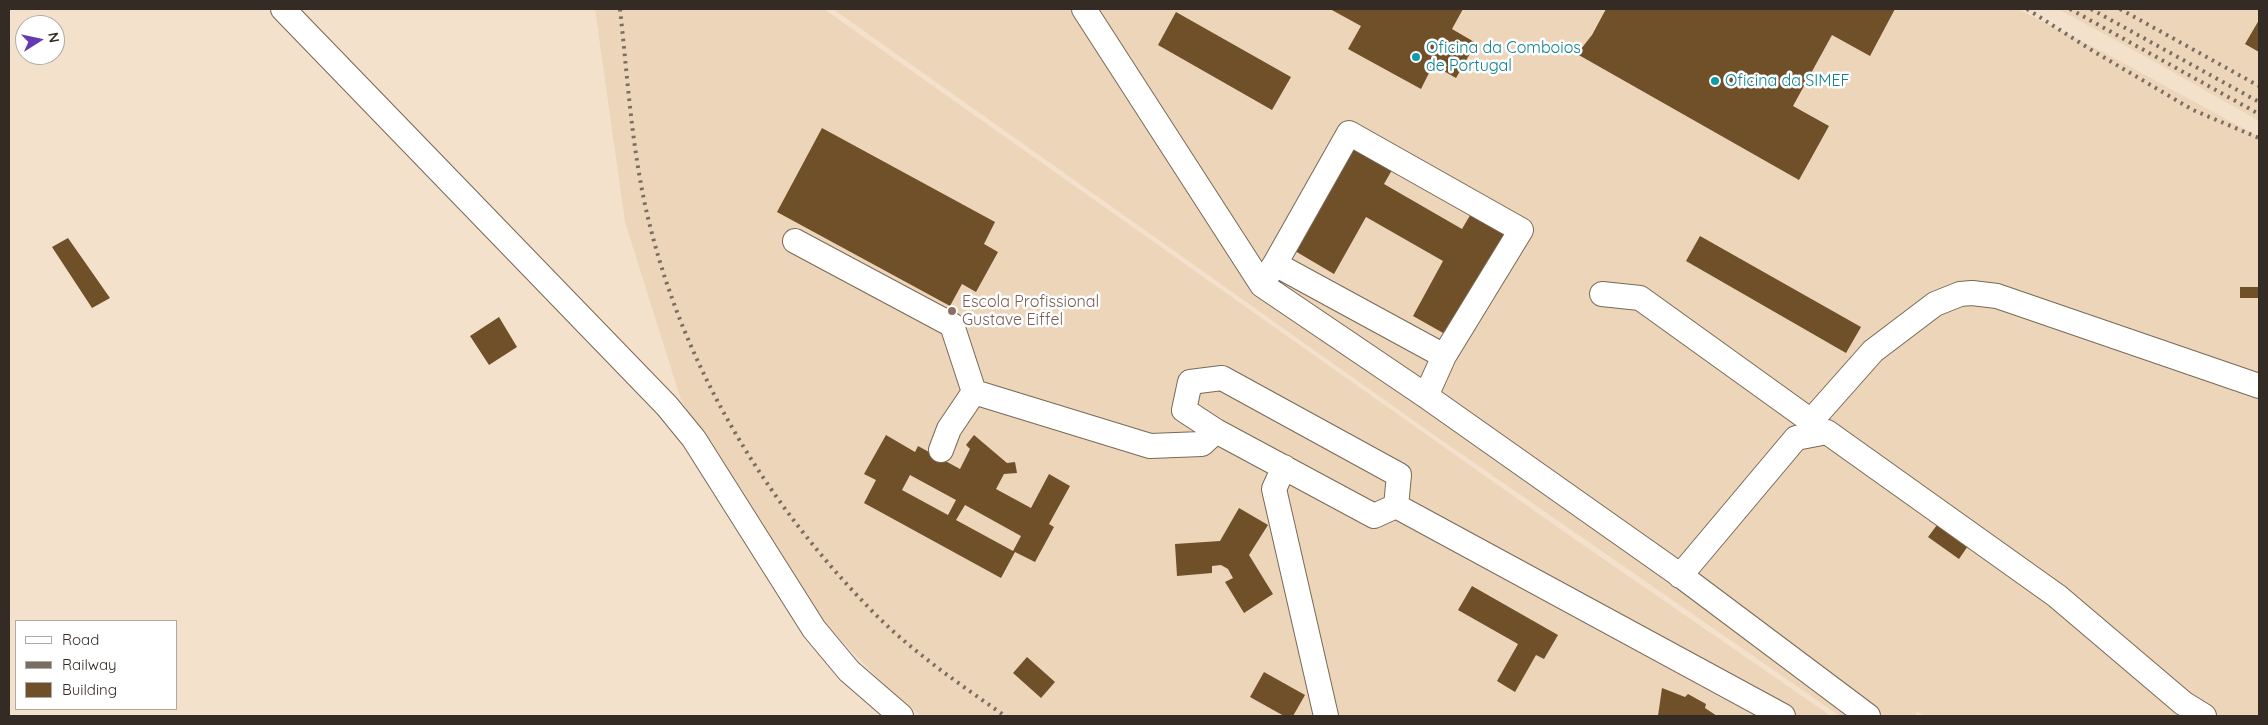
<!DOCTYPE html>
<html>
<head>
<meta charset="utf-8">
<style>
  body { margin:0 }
  #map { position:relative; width:2268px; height:725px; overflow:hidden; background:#f3e1cc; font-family:Quicksand,sans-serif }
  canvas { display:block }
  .frame { position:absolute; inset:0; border:10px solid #342c24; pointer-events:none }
  .legend { position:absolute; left:15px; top:620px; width:162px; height:90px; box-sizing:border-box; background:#fff; border:1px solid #aeaba7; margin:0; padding:6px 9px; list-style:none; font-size:15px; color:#342c24 }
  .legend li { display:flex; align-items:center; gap:10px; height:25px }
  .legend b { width:25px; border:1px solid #aeaba7 }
  .north { position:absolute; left:15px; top:15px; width:50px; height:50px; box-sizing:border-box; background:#fff; border:1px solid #aeaba7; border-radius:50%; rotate:80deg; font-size:14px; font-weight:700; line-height:20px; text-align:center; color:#342c24 }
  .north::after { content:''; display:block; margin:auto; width:18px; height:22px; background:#633ab2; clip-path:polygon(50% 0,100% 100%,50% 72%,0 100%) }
</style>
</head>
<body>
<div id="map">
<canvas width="2268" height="725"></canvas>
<div class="frame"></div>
<ul class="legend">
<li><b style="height:6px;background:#fff"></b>Road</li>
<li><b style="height:6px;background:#796e61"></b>Railway</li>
<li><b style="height:14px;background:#705029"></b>Building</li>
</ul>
<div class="north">N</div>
</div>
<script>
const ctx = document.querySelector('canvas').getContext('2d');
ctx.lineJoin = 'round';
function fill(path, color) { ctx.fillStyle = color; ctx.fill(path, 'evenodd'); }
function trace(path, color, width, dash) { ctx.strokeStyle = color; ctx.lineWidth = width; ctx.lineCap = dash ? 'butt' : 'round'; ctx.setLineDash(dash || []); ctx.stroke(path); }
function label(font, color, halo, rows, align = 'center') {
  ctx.font = font + ' Quicksand,sans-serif'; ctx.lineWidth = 5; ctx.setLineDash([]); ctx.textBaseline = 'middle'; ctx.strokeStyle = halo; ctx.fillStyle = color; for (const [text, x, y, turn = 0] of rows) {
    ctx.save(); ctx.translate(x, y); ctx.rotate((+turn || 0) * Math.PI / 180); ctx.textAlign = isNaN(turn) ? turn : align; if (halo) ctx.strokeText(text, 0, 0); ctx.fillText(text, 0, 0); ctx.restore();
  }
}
fill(new Path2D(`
  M595 9H824L1563 531 1831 716H921L887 688 819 617 681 400 625 222Z
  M833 9H2018L2103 52 2259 137V716H1924L1918 712 1914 716H1840L1424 428Z
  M2058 9H2259V121L2157 63Z`), '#edd5ba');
fill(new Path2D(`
  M1330 9H1463L1452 29 1476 43 1456 78 1433 65 1421 89 1348 49 1361 26Z
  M1606 9 1679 10 1895 9 1870 56 1832 35 1793 106 1829 126 1799 180 1577 54 1592 35Z
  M1176 12 1291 77 1272 110 1158 45Z
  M2259 20V52L2245 44Z
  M822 128 995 222 984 244 998 252 976 292 962 284 950 306 777 212Z
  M1353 148 1392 170 1384 184 1462 229 1472 212 1510 234 1452 338 1413 316 1443 261 1366 217 1334 274 1295 251Z
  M1700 236 1861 327 1846 353 1686 261Z
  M68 238 110 298 92 308 52 247Z
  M2240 287H2259V298H2240Z
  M499 317 517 347 489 365 470 336Z
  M886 435 915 452 918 446 960 469 970 449 966 445 974 435 1007 463 1015 462 1017 473 1004 474 996 489 1031 508 1049 474 1070 486 1049 524 1054 527 1035 562 1015 552 1001 578 864 503 876 480 864 474ZM910 475 956 500 948 515 902 490ZM965 505 1021 536 1013 551 956 520Z
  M1239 508 1268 525 1249 555 1273 594 1244 613 1225 582 1233 578 1228 569 1221 565 1212 566V573L1177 576 1175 544 1220 541Z
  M1940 521 1970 543 1959 559 1928 537Z
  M1472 586 1558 635 1544 659 1536 655 1515 692 1497 681 1518 644 1458 610Z
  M1027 657 1055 682 1041 698 1013 673Z
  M1264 672 1305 695 1293 716H1284L1250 697Z
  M1662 688 1685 697 1688 694 1706 704 1705 708 1717 716H1658Z`), '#705029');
const minor = new Path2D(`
  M283 9 667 406 694 439 814 629 849 671 901 716
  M1084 9 1262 285 1426 396 1684 578 1868 716
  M795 241 952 325 974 392 1150 446 1202 444 1216 431
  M1275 264 1349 133 1521 230 1444 356
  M1267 276 1275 264 1444 356 1426 396
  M1602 294 1640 298 1811 421
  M1222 378 1399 475 1396 506 1374 516 1216 431 1184 410 1190 382Z
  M1817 434 1811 421 1873 351 1935 304 1960 294 1972 293 1997 296 2259 386
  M941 450 949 429 974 392
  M1284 467 1274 489 1326 716
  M1396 506 1783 716
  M1680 576 1796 438 1827 432 2057 596 2183 703 2204 716`);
trace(minor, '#796956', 26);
trace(minor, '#fff', 24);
trace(new Path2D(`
  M620 9C628 81 632 155 650 226 687 374 769 507 876 615 914 653 961 685 1005 716
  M2027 9 2093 51 2193 110 2259 138
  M2070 9 2259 114
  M2091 9 2259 102
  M2120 9 2259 86`), '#796e61', 4, [2.5, 5]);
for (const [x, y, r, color] of [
  [1416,57,5,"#0f9aa8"],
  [1715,81,5,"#0f9aa8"],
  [952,311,5,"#8d6e63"]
]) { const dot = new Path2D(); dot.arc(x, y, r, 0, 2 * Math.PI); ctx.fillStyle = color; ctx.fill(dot); trace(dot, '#fff', 2); }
label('16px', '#0d838f', '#fff', [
  ["Oficina da Comboios",1426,48],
  ["de Portugal",1426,66],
  ["Oficina da SIMEF",1725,81]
], 'left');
label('16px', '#785e54', '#fff', [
  ["Escola Profissional",962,302],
  ["Gustave Eiffel",962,320]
], 'left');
</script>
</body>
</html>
